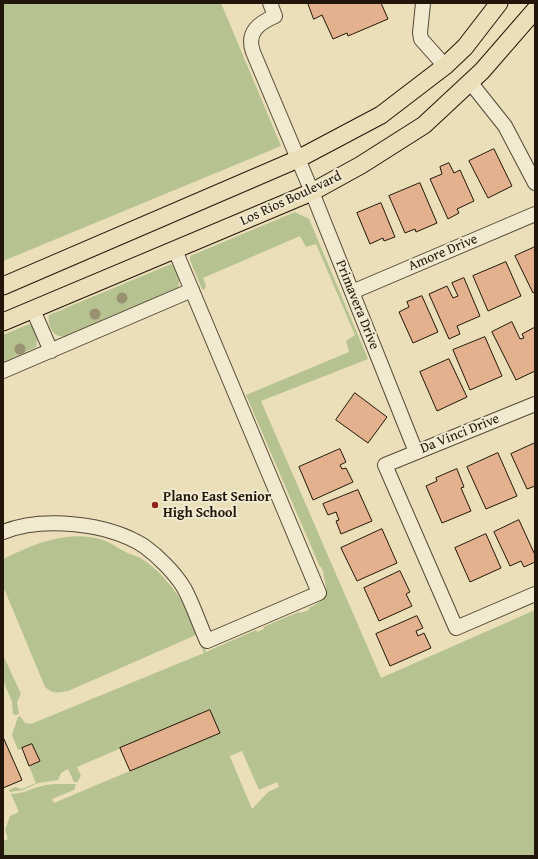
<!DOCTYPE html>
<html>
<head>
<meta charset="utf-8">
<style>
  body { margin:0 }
  #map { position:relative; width:538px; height:859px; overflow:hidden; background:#eadfb8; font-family:"Gentium Book Plus",serif }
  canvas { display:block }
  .frame { position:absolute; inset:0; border:4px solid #22150a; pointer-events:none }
</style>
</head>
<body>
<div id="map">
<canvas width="538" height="859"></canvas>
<div class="frame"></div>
</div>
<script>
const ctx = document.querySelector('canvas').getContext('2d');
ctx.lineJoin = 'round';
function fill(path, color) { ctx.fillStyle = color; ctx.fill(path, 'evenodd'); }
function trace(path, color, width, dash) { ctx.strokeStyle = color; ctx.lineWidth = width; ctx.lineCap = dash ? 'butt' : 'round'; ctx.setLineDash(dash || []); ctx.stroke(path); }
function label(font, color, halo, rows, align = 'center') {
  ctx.font = font + ' "Gentium Book Plus",serif'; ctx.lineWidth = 4; ctx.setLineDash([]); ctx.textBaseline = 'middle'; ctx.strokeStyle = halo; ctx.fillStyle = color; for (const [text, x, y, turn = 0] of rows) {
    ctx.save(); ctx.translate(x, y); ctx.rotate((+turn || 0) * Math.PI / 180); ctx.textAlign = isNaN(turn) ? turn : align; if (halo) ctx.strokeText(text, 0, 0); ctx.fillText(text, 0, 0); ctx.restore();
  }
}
fill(new Path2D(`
  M3 3H221L281 146 3 261Z
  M295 212 309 219 368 359 261 401 381 678 535 610V856H3V841L8 839 5 830 10 816 19 812 11 794C22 794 28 790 38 787 50 783 63 784 76 784L74 790 52 799 54 803 220 733 210 710 77 767 81 776 77 782H74L68 769 61 773 58 780 38 783 23 790 10 792 9 790 15 787 22 789 36 783 29 766 40 761 32 744 18 750 12 735 18 717 20 716 25 723 31 724 204 653 196 635 68 691C59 693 52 694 45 687L3 586V559C34 544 68 529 103 540 112 543 125 553 133 555 148 559 167 580 177 594 189 611 197 633 206 652L256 630 257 632 264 629 263 627 299 612 300 613 309 610V608C325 601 329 591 323 574L324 573 321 567H320L246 395 349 352 346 341 355 335 316 244 306 247 300 236 203 278 206 286 204 290 202 289 190 260V256ZM225 745 230 756 242 751 259 790 277 782 279 787 268 792 252 809Z
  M171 264C178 269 181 281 178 288L64 336C53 338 47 325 49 315Z
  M29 324C37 329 38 339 36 347L3 362V335Z
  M3 655 21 694 17 702 19 714 15 715 13 714 12 702 3 680Z`), '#b6c28f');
const building = new Path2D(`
  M308 3H381L388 19 348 36 347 33 333 39 322 15 314 19Z
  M494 149 512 186 488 198 469 161Z
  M449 163 454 173 460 170 474 201 457 209 459 213 448 219 430 179 442 174 440 167Z
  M420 183 437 223 416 232 415 229 405 233 389 196Z
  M381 203 395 237 384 241 383 238 370 244 357 213Z
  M535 247V292L533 293 515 256Z
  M506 262 521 296 488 311 473 276Z
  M464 278 480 316 457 326 460 334 449 339 429 294 447 286 453 298 458 296 452 283Z
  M422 296 438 332 413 343 399 312 409 307 407 302Z
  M512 322 520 339 524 338 522 334 535 327V371L516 380 492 332Z
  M485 337 502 376 470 390 453 350Z
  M449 359 467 397 437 411 420 372Z
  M355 393 387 417 368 443 336 420Z
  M535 443V486L527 489 511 454Z
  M340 449 346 462 340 465 342 469 346 468 353 482 313 500 299 467Z
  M498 453 517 496 486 509 467 467Z
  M457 469 464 487 461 488 471 511 442 523 426 486 437 481 436 478Z
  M358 490 372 521 341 534 336 521 339 520 336 512 328 515 323 504Z
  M519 520 535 555V562L524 567 521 561 510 566 494 532Z
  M382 529 397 563 357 581 341 548Z
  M486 534 501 568 470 582 455 548Z
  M400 571 410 592 406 594 412 606 379 621 364 588Z
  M417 616 423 628 416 631 418 636 424 633 431 648 390 666 376 634Z
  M210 710 220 733 130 771 120 748Z
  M3 737 22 780 3 788Z
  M32 744 40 761 29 766 22 748Z`);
fill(building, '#e4b18e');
trace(building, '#22150a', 1);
const minor = new Path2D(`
  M270 3 275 16C259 23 246 32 253 52L312 192 416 452
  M423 3 420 33 421 39 445 66
  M470 82 505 126 535 183
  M352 292 535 214
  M33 310 51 351
  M3 371 192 290
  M535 404 385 465 456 628 535 594
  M3 532C43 516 108 523 144 546 158 556 175 573 184 588 193 604 199 624 207 641L319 593 175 250`);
const major = new Path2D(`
  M3 286 298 159 381 115 445 66 465 47 499 3
  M3 322 312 192 361 165 424 125 482 71 535 10`);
trace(minor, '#544836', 16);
trace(major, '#22150a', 19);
trace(minor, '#f1ead1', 14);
trace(major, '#eadfb8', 17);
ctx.fillStyle = '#999172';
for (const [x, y] of [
  [122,298],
  [95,314],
  [20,349]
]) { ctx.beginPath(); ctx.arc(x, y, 5.5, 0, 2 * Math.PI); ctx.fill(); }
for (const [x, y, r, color] of [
  [155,505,4,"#8f2418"]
]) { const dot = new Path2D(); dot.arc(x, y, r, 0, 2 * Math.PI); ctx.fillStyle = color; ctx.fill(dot); trace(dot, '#f1ead1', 1.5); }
label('14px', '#22150a', '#f1ead1', [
  ["Los Rios Boulevard",291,199,-25],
  ["Amore Drive",443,253,-23],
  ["Primavera Drive",357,305,68],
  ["Da Vinci Drive",460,434,-22]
]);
label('bold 14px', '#22150a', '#f1ead1', [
  ["Plano East Senior",163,497],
  ["High School",163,513]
], 'left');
</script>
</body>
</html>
